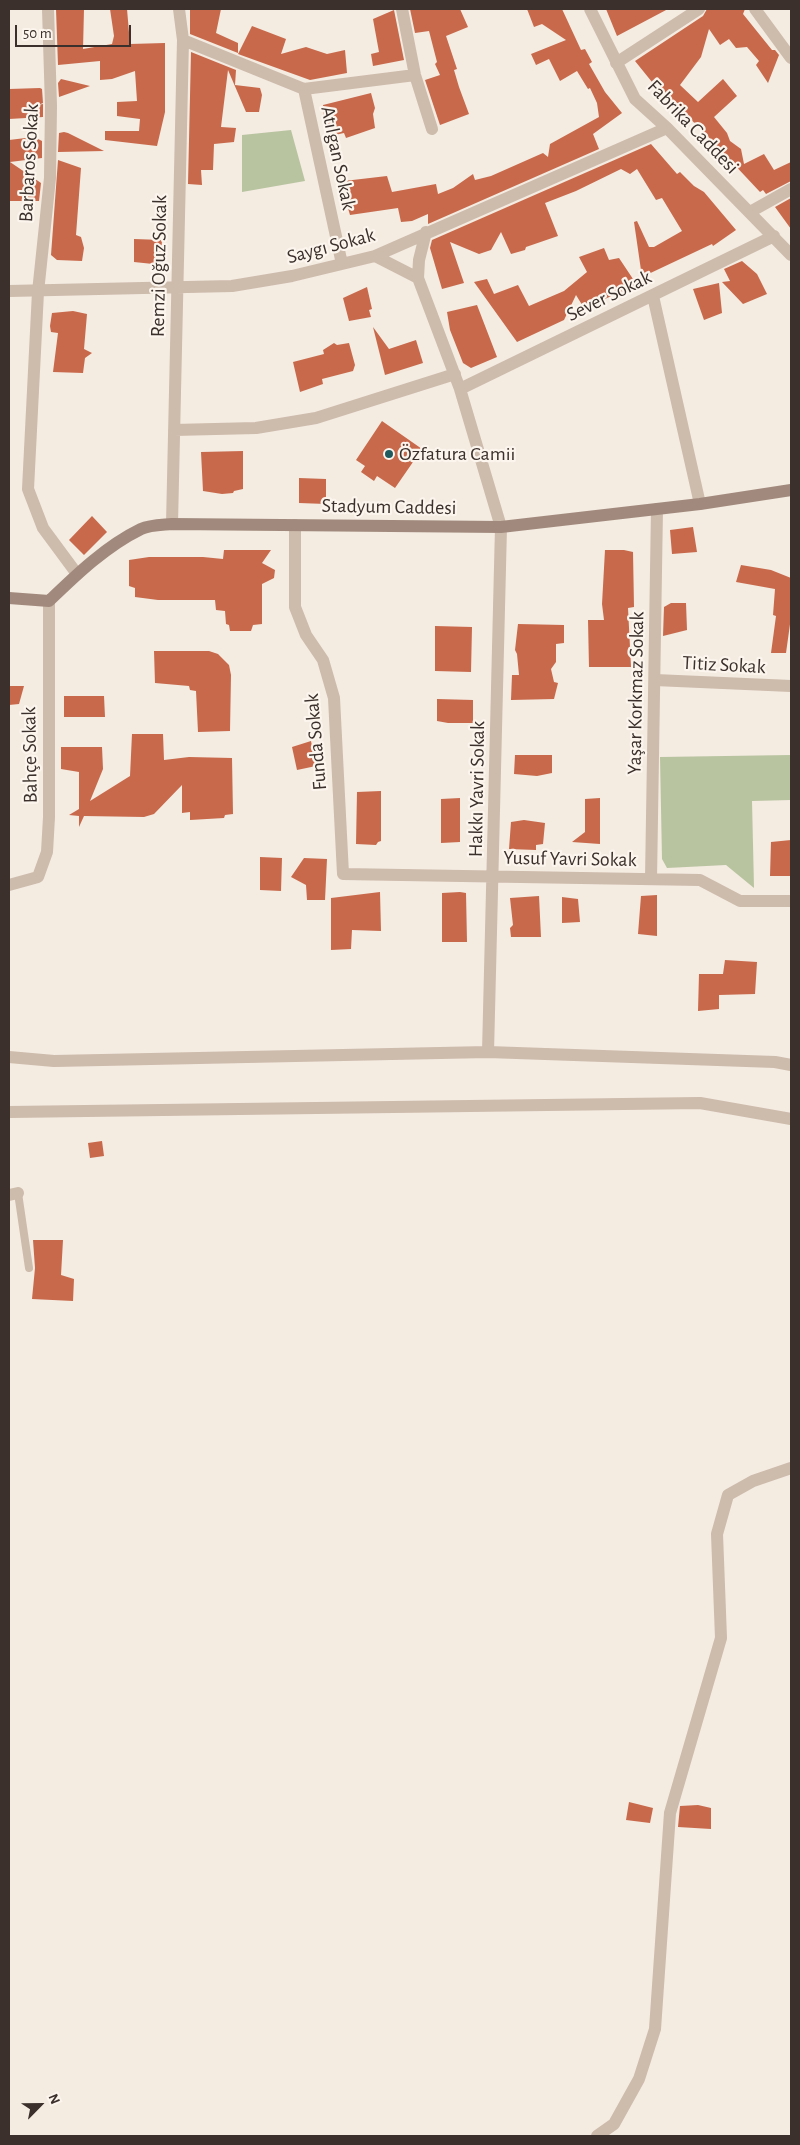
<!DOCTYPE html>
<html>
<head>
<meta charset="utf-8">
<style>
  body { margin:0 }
  #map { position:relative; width:800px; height:2145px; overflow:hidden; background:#f4ebe1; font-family:"Alegreya Sans",sans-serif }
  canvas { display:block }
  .frame { position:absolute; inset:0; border:10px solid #3b302b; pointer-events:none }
  .north { position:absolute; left:15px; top:2080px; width:50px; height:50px; -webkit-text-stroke:4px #fbf5ee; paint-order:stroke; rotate:67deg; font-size:14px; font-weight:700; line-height:20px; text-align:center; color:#3b302b }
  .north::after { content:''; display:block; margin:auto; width:18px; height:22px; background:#3b302b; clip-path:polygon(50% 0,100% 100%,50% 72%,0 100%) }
  .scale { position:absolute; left:15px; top:25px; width:116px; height:22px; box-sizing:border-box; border:2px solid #3b302b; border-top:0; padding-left:6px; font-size:15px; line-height:18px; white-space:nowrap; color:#3b302b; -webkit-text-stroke:4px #fbf5ee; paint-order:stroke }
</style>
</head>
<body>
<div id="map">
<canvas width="800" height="2145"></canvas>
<div class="frame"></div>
<div class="north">N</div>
<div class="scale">50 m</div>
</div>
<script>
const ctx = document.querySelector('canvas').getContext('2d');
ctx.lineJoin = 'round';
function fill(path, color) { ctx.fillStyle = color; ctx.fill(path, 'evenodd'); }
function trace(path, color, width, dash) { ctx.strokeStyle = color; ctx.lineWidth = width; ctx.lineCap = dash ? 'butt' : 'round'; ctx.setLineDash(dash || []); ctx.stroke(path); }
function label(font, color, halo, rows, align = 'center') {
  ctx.font = font + ' "Alegreya Sans",sans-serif'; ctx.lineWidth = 4.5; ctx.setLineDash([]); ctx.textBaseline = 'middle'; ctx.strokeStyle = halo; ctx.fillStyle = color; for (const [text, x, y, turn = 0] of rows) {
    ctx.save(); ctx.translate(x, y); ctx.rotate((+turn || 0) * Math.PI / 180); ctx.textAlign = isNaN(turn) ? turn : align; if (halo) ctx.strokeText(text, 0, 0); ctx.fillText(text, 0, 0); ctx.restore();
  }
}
fill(new Path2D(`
  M291 130 305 181 242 192V135Z
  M791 755V800L752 801 754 888 726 865 667 868 662 859 660 757Z`), '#b8c4a0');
fill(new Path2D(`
  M56 9H84L83 49 112 44 114 36 110 9H127L130 44 165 43V112L157 146 105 140V131H139L140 119 117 116V102L137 101 135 71 112 79 100 80V61L58 65Z
  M190 9H221L216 33 238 43V53L190 34Z
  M410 9H460L468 27 446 36 457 69 454 70 459 87 469 114 440 125 425 80 440 75 435 64 437 62 429 31 415 33Z
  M527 9H562L581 50 585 49 592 62 589 64 605 92 622 113 593 134 599 149 428 224V214L412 221 401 222 398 208 350 215 345 198 344 181 387 176 392 192 436 184 438 194 453 188 473 174 475 180 491 176 543 153 548 157 550 144 599 117 597 103 590 88 588 89 577 71 560 81 549 59 536 65 531 54 566 40 542 24 534 27Z
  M606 9H668L617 36Z
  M707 9H745L743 14 772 50H775L779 55 768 83 756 65 759 61 747 47 736 48 729 39 720 45 709 29 701 57 680 85 698 102 723 79 737 96 714 117 727 133 730 141 741 149 744 164 764 154 774 170 791 162V181L766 194 763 190 760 192 700 128 665 96 666 94 656 87 635 61 703 16Z
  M394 10 404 60 373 66 371 54 379 52 373 19Z
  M252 26 286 39 281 54 306 47 327 54 345 50 347 73 310 80 238 54Z
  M191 52 236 70 235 85 260 88 262 95 259 112H246L228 70 221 127 236 128 234 142 214 144 213 170H201L202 185 188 184Z
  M61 79 90 86 59 97 58 83Z
  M40 88 42 89 43 103 38 105 43 104V117L9 119V89Z
  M371 93 375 108 373 114 375 128 346 138 344 133 330 136 325 132 323 105Z
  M64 132 68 133 104 151 58 152 59 133Z
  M34 137 42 141V158L10 162 9 140Z
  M651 144 677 174 680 172 694 186 704 192 736 230 713 246 712 244 642 277 634 222 637 221 649 247H654L682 231 662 198 656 200 637 169 630 174 621 169 576 191 545 203 558 236 526 247 525 250 511 254 501 232 491 250 479 254 450 242 464 283 442 289 430 248 432 240Z
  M58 160 81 168 76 235 81 237 84 248 82 261 57 260 51 255Z
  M10 162 41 183 39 201H10Z
  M791 198V229L775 207Z
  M134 239 162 240 161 256 153 264 134 262Z
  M604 248 609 260 619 258 637 285 584 308 576 295 564 320 517 342 474 282 487 279 494 294 518 285 529 306 564 291 587 272 579 257Z
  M742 261 757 274 767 294 743 304 722 282 730 281 724 269Z
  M719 283 722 313 704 320 693 289Z
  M367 287 372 309 369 310 371 317 349 321 343 298Z
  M477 305 497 357 471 368 463 363 450 330 447 312Z
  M73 311 87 314 84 349 92 353 85 358 83 373 53 372 58 333 51 332 50 326 52 313Z
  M373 327 389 349 416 340 423 363 385 375Z
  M334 343 337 345 349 343 355 365 353 371 322 379 323 384 300 392 293 362 324 354 323 350Z
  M382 421 422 449 395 488 377 476 374 481 361 472 365 466 356 460Z
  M243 451V489L234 491 233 493 222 494 203 491 201 452Z
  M299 478 326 479V504L299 503Z
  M92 516 107 532 84 555 69 540Z
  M693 527 697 552 672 554 670 530Z
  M224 550H271L262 563 275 570 274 578 262 584V624L253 625 251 631H230L229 625 226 624 225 611 216 610 215 600H158L135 597V588L129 586V560L149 557H203L223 559Z
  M605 550H624L633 552 634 607 628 608 631 667H589L588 620H604L602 604Z
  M741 565 771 570 791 578V617L786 653H771L776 616 773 615 775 589 736 582Z
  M671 603H686L687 630 663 636 664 607Z
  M518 624 564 625V643L556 644V662L551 669 554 682 558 683 554 699 511 700 512 675H519L517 654 515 650Z
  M435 626 472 627 471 672 435 671Z
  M154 651H209L218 654 229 665 231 675 230 731 198 732 196 691 190 690 189 686 155 683Z
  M9 686H24L19 704 9 705Z
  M64 696H104L105 717H64Z
  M437 699 473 700V723H448L437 721Z
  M132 734H163L164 760 189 757 232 758 233 814 225 815 224 818 190 820V812L182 813V785L154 814 144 817 84 816 79 827V816L69 815 79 809V772L61 769V747H102L103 769 90 801 130 776Z
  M311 741 316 766 297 770 292 747Z
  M515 755H552V773L537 776 514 774Z
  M381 791V841L378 842 376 845 356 844 357 792Z
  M460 798V842L441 843V799Z
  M600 798V844L572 842 585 832V799Z
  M524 820 545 823 543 844 536 845V850L509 849 511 822Z
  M791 840V876H770L771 842Z
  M260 857 282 858 281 891 260 890Z
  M304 858 327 859 325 900H307L306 885 291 877Z
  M380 892 381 931 352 930 351 949 331 950V898Z
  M460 892 466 893 467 942H442V893Z
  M657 895V936L638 934 641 896Z
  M539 896 541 937H511L510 928 513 925 510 898Z
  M562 897 578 899 580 922 562 923Z
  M725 960 757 962 755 994 719 995V1009L698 1011 699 974H723Z
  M102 1141 104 1156 90 1158 88 1143Z
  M33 1240H63L61 1275 74 1279 73 1301 32 1299 35 1268Z
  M629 1802 653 1808 650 1823 626 1820Z
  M698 1805 711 1808V1829L678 1827 680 1806Z`), '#c8694b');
trace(new Path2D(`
  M18 1193 29 1268`), '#cdbbac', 8);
trace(new Path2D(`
  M48 9 51 106 50 178 38 292 28 489 43 528 77 574
  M402 9 415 75 432 129
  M590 9 635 99 667 128 791 255
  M755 9 791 58
  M183 40 304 89 415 75
  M616 63 699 9
  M304 89 342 264
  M750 212 791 189
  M426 232 419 260 418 278 460 389 501 527 488 1052
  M375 256 418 278
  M9 291 232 286 292 276 375 256 667 128
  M653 296 700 504
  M460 389 774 236
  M174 430 256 428 316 418 455 374
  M172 524 183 40 179 9
  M295 525V607L306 635 323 660 334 698 343 874 700 880 740 901H791
  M655 680 791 686
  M651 879 657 509
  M9 885 38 877 47 852 49 817V601
  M9 1057 54 1061 488 1052 775 1062 791 1065
  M9 1112 700 1103 791 1119
  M9 1195 18 1193
  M597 2136 614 2124 639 2079 655 2029 670 1813 721 1638 717 1534 728 1495 753 1481 791 1468`), '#cdbbac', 12);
trace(new Path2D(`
  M9 598 49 601C76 575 106 546 141 529 150 525 163 525 172 524L501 527 700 504 791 490`), '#a18a7d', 12);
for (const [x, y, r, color] of [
  [389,454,5,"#1f5a5e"]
]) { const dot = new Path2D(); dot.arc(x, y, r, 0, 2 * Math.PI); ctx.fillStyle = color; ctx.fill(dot); trace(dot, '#fbf5ee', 2); }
label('20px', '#3b302b', '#fbf5ee', [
  ["Fabrika Caddesi",693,127,46],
  ["Atılgan Sokak",338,158,78],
  ["Barbaros Sokak",29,163,-87],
  ["Saygı Sokak",331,246,-15],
  ["Remzi Oğuz Sokak",159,266,-89],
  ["Sever Sokak",609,296,-26],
  ["Stadyum Caddesi",389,507,1],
  ["Titiz Sokak",724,665,3],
  ["Yaşar Korkmaz Sokak",636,693,-89],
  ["Funda Sokak",316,742,-95],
  ["Bahçe Sokak",30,755,-91],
  ["Hakkı Yavri Sokak",477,789,-89],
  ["Yusuf Yavri Sokak",570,859,1]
]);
label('20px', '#3b302b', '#fbf5ee', [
  ["Özfatura Camii",399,454]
], 'left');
</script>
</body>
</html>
